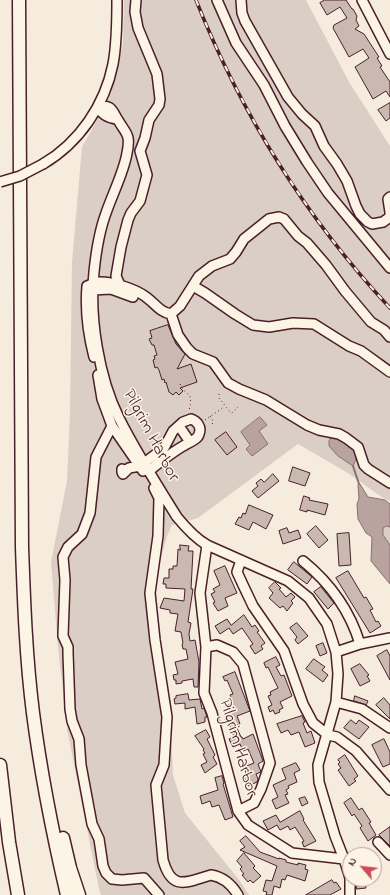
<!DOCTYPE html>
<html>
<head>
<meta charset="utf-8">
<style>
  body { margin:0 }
  #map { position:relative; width:390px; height:895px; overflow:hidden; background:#f5ecde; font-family:"Indie Flower",sans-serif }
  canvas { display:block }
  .north { position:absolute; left:342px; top:847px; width:40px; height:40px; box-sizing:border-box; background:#fcf5e5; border:1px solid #b59f9b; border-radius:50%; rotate:298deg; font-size:11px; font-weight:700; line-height:16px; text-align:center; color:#4a1f2b }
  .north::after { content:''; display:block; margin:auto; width:14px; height:18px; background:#d1495b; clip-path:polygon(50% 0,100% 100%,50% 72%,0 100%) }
</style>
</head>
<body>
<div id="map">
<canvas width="390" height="895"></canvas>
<div class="north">N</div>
</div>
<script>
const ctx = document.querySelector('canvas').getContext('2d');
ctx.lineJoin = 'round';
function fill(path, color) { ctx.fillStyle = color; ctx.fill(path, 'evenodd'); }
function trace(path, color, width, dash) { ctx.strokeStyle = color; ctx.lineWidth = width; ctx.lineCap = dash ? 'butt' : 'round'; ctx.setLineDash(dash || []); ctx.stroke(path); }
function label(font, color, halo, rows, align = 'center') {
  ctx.font = font + ' "Indie Flower",sans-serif'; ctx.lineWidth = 3; ctx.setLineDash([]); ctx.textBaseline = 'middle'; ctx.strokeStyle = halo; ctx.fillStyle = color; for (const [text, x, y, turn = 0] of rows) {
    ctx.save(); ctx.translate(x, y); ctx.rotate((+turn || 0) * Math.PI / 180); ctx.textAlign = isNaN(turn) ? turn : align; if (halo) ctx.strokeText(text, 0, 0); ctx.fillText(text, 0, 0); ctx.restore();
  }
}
fill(new Path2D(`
  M124 0H306L349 82 390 146V501L383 498 348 473 298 444 198 518 172 525 167 536 154 584 170 712 173 775 185 813 240 881 249 895H101L99 889 67 729 58 647 51 562 67 481 70 413 72 262 82 147 110 97 123 43Z
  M386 526 390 527V545L383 535V528Z`), '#dbcec4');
const water = new Path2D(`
  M260 417 267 425 259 431 268 444 252 456 246 449 250 445 241 432Z
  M332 437H336L353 447 357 457 353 466 338 456 329 446V441Z
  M360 484 368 497 385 500 390 504V527L386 526 383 528V535L390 545V584L371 561 372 537 366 533 358 519 357 504 359 499 358 485Z`);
fill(water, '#b8a39e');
trace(water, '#8c6e70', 1);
trace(new Path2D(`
  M353 466 359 484`), '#8c6e70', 2);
const building = new Path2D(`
  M325 0H346L352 9H353L357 16 356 20 359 26 355 29 364 34 379 57 377 58 382 66 380 67 390 82V97L386 91 373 99 355 67 369 58 363 49 349 57 333 28 334 25 347 18 340 7 327 15 320 3Z
  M390 103V118L386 121 378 110Z
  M168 325 176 344 185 354 177 369 191 364 197 382 180 388 183 391 179 395 176 392 173 395 169 392 166 382 165 383 164 379 162 380 159 370 157 367 155 368 153 360 155 359 154 356 157 355 154 345H152L149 339 152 338 150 331Z
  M226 432 237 447 227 455 215 440Z
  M293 467 310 473 305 486 289 481Z
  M273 474 279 481 258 498 252 491 258 486 256 483 261 479 264 482Z
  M304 496 310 498 309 500 328 504 325 515 307 510V512L300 510Z
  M249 505 273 515 266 529 253 522 249 530 235 524 239 517 241 518 243 513 245 514Z
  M316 526 328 540 319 548 307 534Z
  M287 528 289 533 298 530 301 538 283 544 279 531Z
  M349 533 351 565 339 566 337 534Z
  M180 545 189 546 188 551H193L191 589H193L188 622 191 623 189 634 190 641 195 640 199 662 198 687H194L193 679 182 681V683L176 684V680H174L173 675 178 674 175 662 188 659 186 649H183L182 644 183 643 181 632 175 631 178 614 170 613V610L160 608 164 598 184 601 185 589 166 588V584H163L164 578H169V569H173V566H177L178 549 180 550Z
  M294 562 312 577 307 584 288 570Z
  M225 566 237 593 225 598 228 606 218 611 213 603 215 602 211 594 215 592 213 589 220 585 214 571Z
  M348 571 364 598 366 597 373 609 370 610 376 622 378 621 381 626 370 633 336 578Z
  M275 582 281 588 279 589 286 597 291 593 295 597 291 601 293 603 287 611 283 606 280 608 269 598 273 593 269 588Z
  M321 587 334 603 328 609 314 592Z
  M244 615 252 627 255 625 259 631 257 632 265 643 261 646 263 649 255 654 250 646 253 644 242 628 233 634 229 628 220 634 215 626 227 619 231 625Z
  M297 623 308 636 298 644 295 640 297 637 290 628Z
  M323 643 327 653 320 656 316 646Z
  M387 650 390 656V680L377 656Z
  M276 657 280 665 276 667 281 676 284 675 292 696 280 702 283 708 279 710 280 712 275 714 273 710 270 712 268 707 272 705 268 696 271 695 270 692 278 688 268 667 266 668 264 663Z
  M314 659 325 667 322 670 328 675 323 682 306 669Z
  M360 664 369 675 367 676 370 681 360 686 351 669Z
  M235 672 250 711 237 716 240 724 236 726 241 737H242L243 739 253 734 263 761 258 764 261 772 256 774 258 779 257 782 248 786 244 777 247 776 244 767 254 763 248 749 243 751 240 744 233 747 229 739 234 737 229 724 227 725 225 719 228 718 225 710 228 709 227 705 233 703 230 695 233 694 227 680 225 681 223 677Z
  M188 694 189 700 200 699 202 709 204 708 207 717H205V722L197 724 195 707 185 709V703L175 704 174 699 176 698V696Z
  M355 696 368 701 366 705 354 701Z
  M384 698 390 705V719L376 705Z
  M302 716 305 722 303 723 307 733 311 731 315 743 305 747 299 732 291 735 288 730 281 733 277 724Z
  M351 720 356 724 359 720 369 727 359 739 344 728Z
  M206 730 210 737 207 739 215 755 213 757 217 764 205 773 201 765 207 762 203 754 205 753 203 750 204 749 195 736Z
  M384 739 390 752V764L383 767 372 745Z
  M345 755 358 776 354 779 356 781 349 786 338 770 341 768 338 764 340 762 338 760Z
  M296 763 300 770 294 773 297 782 288 786 289 788 286 790 288 794 285 795 289 803 276 809 272 800 278 797 273 785 286 779 282 769Z
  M222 776 224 783 223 784 233 817 225 820 219 805 212 807 210 801 202 804 200 796 218 790 215 778Z
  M305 797 308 803 302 806 299 799Z
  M351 798 359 810 362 808 371 822 369 823 376 835 368 841 360 828 362 826 354 814 352 816 344 803Z
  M300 811 304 819 303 820 316 841 304 847 302 842 304 841 295 827 290 830 288 826 280 830 277 825 268 830 263 821 276 815 280 822Z
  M390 827V846L379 835Z
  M246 836 260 852 279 859V858L286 860V862L298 865V863L306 865 305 869 308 870 305 881 287 875 285 880 282 879 280 888 274 886 272 895H266L267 892 263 891 266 880 272 881 277 866 240 850 245 847 240 841Z
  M244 853 255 866 253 868 261 876 253 883 250 880 248 882 242 875 244 874 240 869 242 867 237 861Z
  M356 879H364L366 888 357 889Z
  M332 880 334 883 336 882 341 889 330 895H306Z`);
fill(building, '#cab9b1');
trace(building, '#4a1f2b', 1);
const minor = new Path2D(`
  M217 0 236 43 264 85 285 126 307 162 328 193 390 268
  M241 0 242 13 245 21 288 97 302 114 315 126 324 146 337 164 347 181 356 206 360 214 368 222 372 224 383 222 390 217V213
  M362 0 390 54
  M117 119C108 118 102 115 98 107 112 104 112 111 118 120 126 134 131 134 127 153 124 172 112 195 106 213 99 232 96 252 94 272 89 317 99 378 119 418 136 452 157 485 177 517 186 528 195 538 207 545L288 581 309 598 327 624 336 652 338 674 336 702 318 765 319 782 335 836 344 859
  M43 164C79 143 105 105 113 64 117 43 117 21 117 0
  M390 197 388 199 390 212
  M120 285 116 276 121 247 128 220 131 213 140 201 147 175 140 151 145 138 149 120 159 105 160 99 157 74 138 28 135 12 136 0
  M193 286 205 293 235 314 253 325 269 327 293 323 314 324 349 346 361 351 390 372
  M92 290 111 289 133 297
  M171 314 180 306 199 276 212 266 230 259 236 252 244 239 269 219 279 217 284 219 298 236 307 243 326 265 345 291 371 322 384 330 390 337
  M171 314 178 335 187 348 193 354 213 362 228 383 239 389 266 400 307 425 319 430 339 434 346 438 358 447 364 465 368 469 390 483
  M94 357C88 334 85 310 87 286 90 285 95 282 98 282 111 281 136 289 146 297 156 304 158 311 171 314
  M98 375 102 399 112 426 143 471
  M112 426 96 457 90 513 82 534 68 547 63 557 65 580 63 636 68 647V653L70 709 72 721 79 739 81 765 92 824 99 839 103 866 106 873 112 879 122 880 144 878 159 895
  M179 426 190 442
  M144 463 164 448 173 431 183 422 191 419C197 421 202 427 199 434 198 439 190 442 185 445 172 452 160 462 149 471
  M126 470 122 469V472L123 474 129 468 140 466
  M154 488 159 498 158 536 150 593 155 640 167 717 164 765 156 785 163 860C172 892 186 882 211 875 223 877 232 885 238 895
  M207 545 200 593 206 647 204 693 212 713 238 811 248 825 292 853 344 859 350 878
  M241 560 237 572 243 585 253 606 284 651 303 704 313 723 328 735 337 737 356 751 390 790
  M303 561C330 583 350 611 360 644
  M206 647 217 645 233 652 243 664 270 763 261 789 254 803 238 811
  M336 652 360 644 390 638
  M336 702 362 709 390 728
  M378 842 390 855
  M350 895V879`);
const highway = new Path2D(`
  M19 0 22 547C24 603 26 658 33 713 41 775 53 835 67 895
  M0 765 9 842 18 895
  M63 838 70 868 79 895`);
trace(minor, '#4a1f2b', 12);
trace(highway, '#4a1f2b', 15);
trace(new Path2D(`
  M180 384C186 398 194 389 189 411
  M219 394V398L231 413H232L238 407
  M210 416 213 421 212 425
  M205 420 224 407`), '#4a1f2b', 1, [1, 3]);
trace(minor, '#fcf5e5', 9);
trace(highway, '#fcf5e5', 12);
const rail = new Path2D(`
  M196 0C241 113 307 219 390 308`);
trace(rail, '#4a1f2b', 3.5);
trace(rail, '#fcf5e5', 2, [6]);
const minorBridge = new Path2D(`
  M0 182 20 176 43 164`);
trace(minorBridge, '#4a1f2b', 12, []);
trace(minorBridge, '#fcf5e5', 9);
label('18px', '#4a1f2b', '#fcf5e5', [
  ["Pilgrim Harbor",150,436,62],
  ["Pilgrim Harbor",237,748,74]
]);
</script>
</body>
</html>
